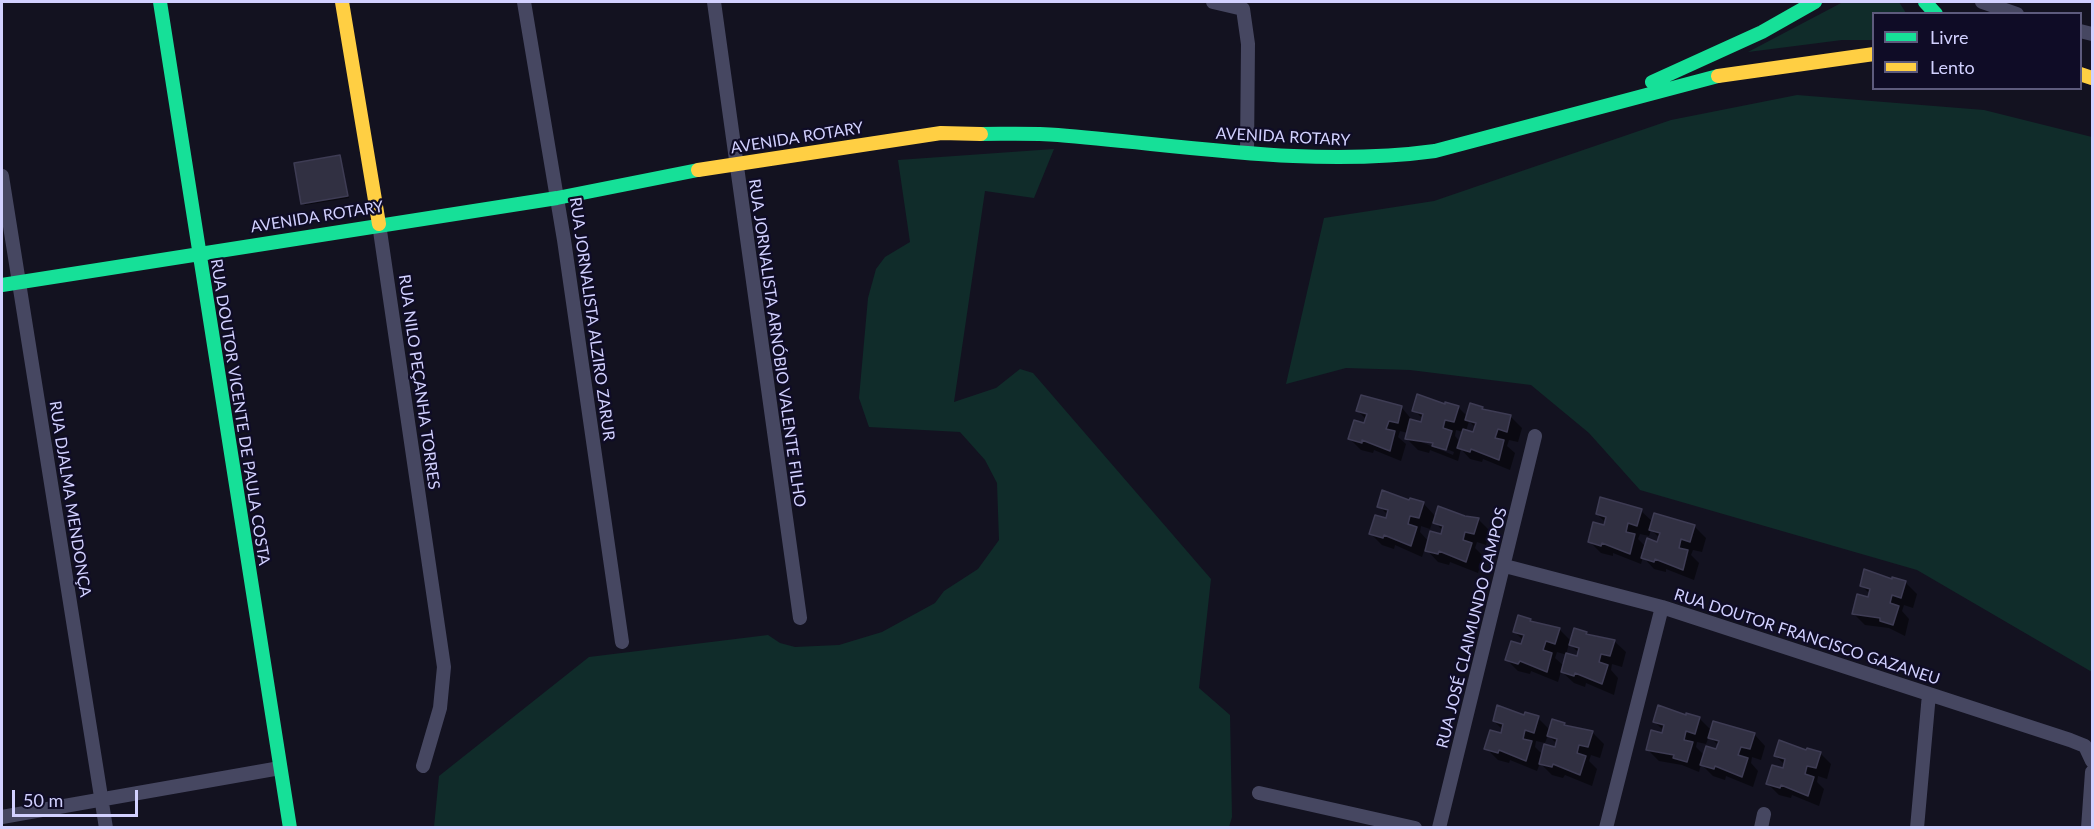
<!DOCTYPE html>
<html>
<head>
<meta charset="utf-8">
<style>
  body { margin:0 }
  #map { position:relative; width:2094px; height:829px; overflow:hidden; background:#131220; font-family:Lato,sans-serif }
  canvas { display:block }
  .frame { position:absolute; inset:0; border:3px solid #d2d1ff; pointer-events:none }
  .legend { position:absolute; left:1872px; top:12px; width:210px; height:78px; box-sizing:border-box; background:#0f0c26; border:2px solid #5d5b7d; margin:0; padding:8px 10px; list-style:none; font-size:18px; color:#d2d1ff }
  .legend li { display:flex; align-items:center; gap:12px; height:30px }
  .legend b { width:30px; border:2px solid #5d5b7d }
  .scale { position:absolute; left:12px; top:790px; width:126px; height:27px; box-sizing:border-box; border:3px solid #d2d1ff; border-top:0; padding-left:8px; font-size:18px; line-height:21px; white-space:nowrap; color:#d2d1ff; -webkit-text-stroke:4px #0f0c26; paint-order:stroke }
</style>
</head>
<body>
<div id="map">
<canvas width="2094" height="829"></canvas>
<div class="frame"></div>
<ul class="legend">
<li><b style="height:8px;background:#16e098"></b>Livre</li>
<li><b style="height:8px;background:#ffcf43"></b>Lento</li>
</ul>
<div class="scale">50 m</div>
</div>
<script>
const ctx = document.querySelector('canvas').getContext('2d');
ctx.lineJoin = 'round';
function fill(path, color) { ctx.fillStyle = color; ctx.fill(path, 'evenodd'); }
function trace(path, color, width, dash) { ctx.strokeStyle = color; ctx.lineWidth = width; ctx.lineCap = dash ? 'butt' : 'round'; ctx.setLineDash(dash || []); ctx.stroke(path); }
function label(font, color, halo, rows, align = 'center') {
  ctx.font = font + ' Lato,sans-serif'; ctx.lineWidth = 4.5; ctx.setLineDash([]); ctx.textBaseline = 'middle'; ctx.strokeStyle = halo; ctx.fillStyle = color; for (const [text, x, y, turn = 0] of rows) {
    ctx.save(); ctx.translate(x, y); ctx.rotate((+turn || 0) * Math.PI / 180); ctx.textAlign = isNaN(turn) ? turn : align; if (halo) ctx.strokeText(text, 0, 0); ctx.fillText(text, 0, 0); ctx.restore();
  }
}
fill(new Path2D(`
  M1843 2H1899L1906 13 1874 14 1873 40H1842L1748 52Z
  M1797 95 1984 110 2092 137V672L1917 570 1640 490 1589 433 1531 385 1410 370 1346 368 1286 384 1324 218 1434 201 1671 120Z
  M1054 149 1034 198 985 191 954 402 996 388 1020 369 1033 373 1211 579 1199 688 1230 715 1232 817 1229 827H434L439 776 589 657 768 635 780 643 795 647 839 645 882 632 935 603 944 591 978 569 999 540 997 483 985 460 960 432 869 427 859 398 868 298 876 269 885 257 910 242 898 160Z`), '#102c2a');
fill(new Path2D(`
  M340 157 349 198 305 205 302 203Z
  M1362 396 1402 408 1413 421 1422 424 1423 419 1414 410 1446 406 1458 407 1468 417 1482 409 1511 417 1522 428 1518 442 1509 440 1507 446 1515 453 1510 470 1483 459 1482 462 1470 459 1461 449 1458 461 1430 450 1429 453 1418 450 1406 438 1408 433 1400 431 1398 437 1406 444 1401 461 1374 450 1373 453 1361 450 1350 439 1367 420 1358 411ZM1469 421 1476 428 1474 433 1466 431ZM1456 430 1463 432 1460 442 1455 436ZM1419 438 1454 452 1453 455 1419 441Z
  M1410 502 1423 503 1436 517 1439 508 1478 519 1490 531 1486 545 1477 542 1475 548 1483 556 1478 573 1450 562 1449 565 1438 562 1425 548 1422 557 1395 545 1394 549 1382 545 1371 534 1387 520 1388 515 1379 506ZM1433 520 1443 531 1442 536 1429 542 1420 532 1421 526 1430 529Z
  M1641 511 1653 522 1694 526 1706 538 1702 552 1693 550 1691 555 1699 563 1694 580 1666 569V572L1654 569 1643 557 1641 564 1613 553V556L1601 553 1590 542 1606 523 1597 514ZM1651 530 1660 538 1658 543 1646 547 1638 539 1640 534 1649 536Z
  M1893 581 1905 582 1917 594 1913 608 1904 605 1902 611 1909 619 1905 636 1889 628 1865 625 1853 613 1869 599 1870 594 1861 585Z
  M1519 617 1559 629 1571 641 1586 633 1614 641 1626 652 1622 667 1612 664 1611 670 1618 678 1614 695 1586 683 1585 687 1574 683 1561 671 1558 682 1531 671 1530 674 1518 671 1507 660 1524 641 1515 632ZM1569 643 1579 653 1578 658 1566 655ZM1557 652 1567 655 1564 666 1555 658Z
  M1525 716 1538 718 1550 730 1564 724 1592 732 1604 744 1600 758 1591 755 1589 761 1597 769 1592 786 1565 775 1563 778 1552 775 1540 763 1537 771 1510 760 1509 763 1498 760 1486 748 1502 734 1503 730 1494 721ZM1548 735 1557 744 1556 749 1543 755 1535 747 1536 741 1545 743Z
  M1687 717 1699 718 1712 731 1754 734 1765 746 1761 760 1752 757 1751 763 1758 771 1753 787 1726 776 1725 780 1713 776 1701 764 1699 772 1682 765 1659 761 1647 749 1664 731 1655 722ZM1709 736 1719 746 1717 751 1705 756 1696 747 1697 742 1706 744Z
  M1807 752 1820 753 1831 764 1827 779 1818 776 1817 782 1824 789 1819 806 1792 795 1791 798 1779 795 1768 784 1784 770 1785 765 1776 756Z`), '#0007');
const building = new Path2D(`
  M340 155 348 196 301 204 294 163Z
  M1417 394 1445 404V402L1459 406 1454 422 1445 420 1443 428 1452 431 1446 450 1432 446 1433 443 1405 439 1410 419 1421 422 1423 414 1412 411Z
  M1361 395 1402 406 1398 423 1389 421 1386 429 1395 431 1390 451 1362 440V443L1348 439 1354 420 1364 423 1367 414 1356 411Z
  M1470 403 1483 407 1482 409 1511 415 1507 432 1498 429 1495 438 1504 440 1499 460 1471 449 1470 452 1457 448 1463 429 1473 432 1476 423 1465 420Z
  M1382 490 1409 500 1410 498 1424 502 1419 518 1410 516 1408 524 1417 527 1411 546 1384 535 1383 538 1369 534 1375 515 1386 518 1388 510 1377 507Z
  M1600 497 1642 509 1637 526 1628 523 1626 532 1635 534 1630 554 1602 543 1601 546 1588 542 1593 522 1604 525 1606 517 1596 514Z
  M1438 506 1465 516 1479 518 1474 534 1465 532 1463 540 1472 543 1466 562 1439 551 1438 554 1425 551 1430 531 1441 534 1443 526 1433 523Z
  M1654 513 1695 525 1690 542 1681 539 1679 548 1688 550 1683 570 1655 559 1654 562 1641 558 1647 538 1657 542 1660 533 1649 530Z
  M1864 569 1892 579V577L1906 581 1901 598 1892 595 1890 603 1899 606 1893 625 1880 621V618L1852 614 1857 594 1868 597 1870 589 1860 586Z
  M1518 615 1531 619 1530 621 1560 628 1555 644 1546 641 1543 650 1552 653 1547 672 1520 661 1518 664 1505 660 1511 641 1521 644 1524 635 1513 632Z
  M1574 628 1587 632 1586 634 1615 640 1610 656 1601 654 1599 662 1608 665 1602 684 1575 673 1574 676 1561 672 1566 653 1577 656 1579 648 1569 645Z
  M1497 705 1524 715 1525 712 1539 716 1534 733 1525 730 1523 739 1532 741 1526 761 1499 750 1498 753 1484 749 1490 730 1501 733 1503 724 1493 721Z
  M1658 705 1686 715V713L1700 717 1695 734 1686 731 1684 740 1693 742 1687 762 1673 758 1674 755 1646 750 1651 730 1662 733 1664 725 1653 722Z
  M1552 719 1565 723 1564 725 1593 731 1588 747 1579 745 1577 753 1586 756 1580 775 1553 764 1552 767 1539 764 1544 744 1555 747 1557 739 1547 736Z
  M1713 721 1755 733 1750 749 1741 747 1738 755 1748 758 1742 777 1715 766 1714 769 1700 765 1706 746 1716 749 1719 741 1708 738Z
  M1779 740 1806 750 1807 748 1821 752 1816 768 1807 766 1805 774 1814 777 1808 796 1781 785 1780 788 1766 784 1772 765 1783 768 1785 759 1774 756Z`);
fill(building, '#313042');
trace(building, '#3e3c54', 1.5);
trace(new Path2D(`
  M524 2 564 240 622 642
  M714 2 800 618
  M1213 2 1243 9 1248 44 1247 153
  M1982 2 2017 14
  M2080 31 2092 34
  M2 176 106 828
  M379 224 444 667 440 708 423 766
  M1505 566 1662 607 2070 740 2085 746 2092 761
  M1259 793 1415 828
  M2 817 280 768
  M1439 828 1535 436
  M1606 828 1662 607
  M1761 828 1764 814
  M1917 828 1929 694
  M2088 828 2092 772`), '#464761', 14);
trace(new Path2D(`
  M160 2 290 828
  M1925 2 1936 14
  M1652 82 1762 32 1815 2
  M981 134C1007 134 1033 133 1058 135 1184 145 1310 168 1435 151L1718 76
  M2 285 557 198 698 170`), '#16e098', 14);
trace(new Path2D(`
  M342 2 379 224
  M2080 74 2092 78
  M1718 76 1874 54
  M698 170 941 133 981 134`), '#ffcf43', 14);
label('16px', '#d2d1ff', '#0f0c26', [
  ["AVENIDA ROTARY",1283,137,3],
  ["AVENIDA ROTARY",797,138,-9],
  ["AVENIDA ROTARY",317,217,-9],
  ["RUA JORNALISTA ALZIRO ZARUR",592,319,82],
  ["RUA JORNALISTA ARNÓBIO VALENTE FILHO",777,343,82],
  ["RUA NILO PEÇANHA TORRES",419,382,82],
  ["RUA DOUTOR VICENTE DE PAULA COSTA",240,412,81],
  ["RUA DJALMA MENDONÇA",70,499,81],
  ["RUA JOSÉ CLAIMUNDO CAMPOS",1472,628,-76],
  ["RUA DOUTOR FRANCISCO GAZANEU",1807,637,18]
]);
</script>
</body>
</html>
